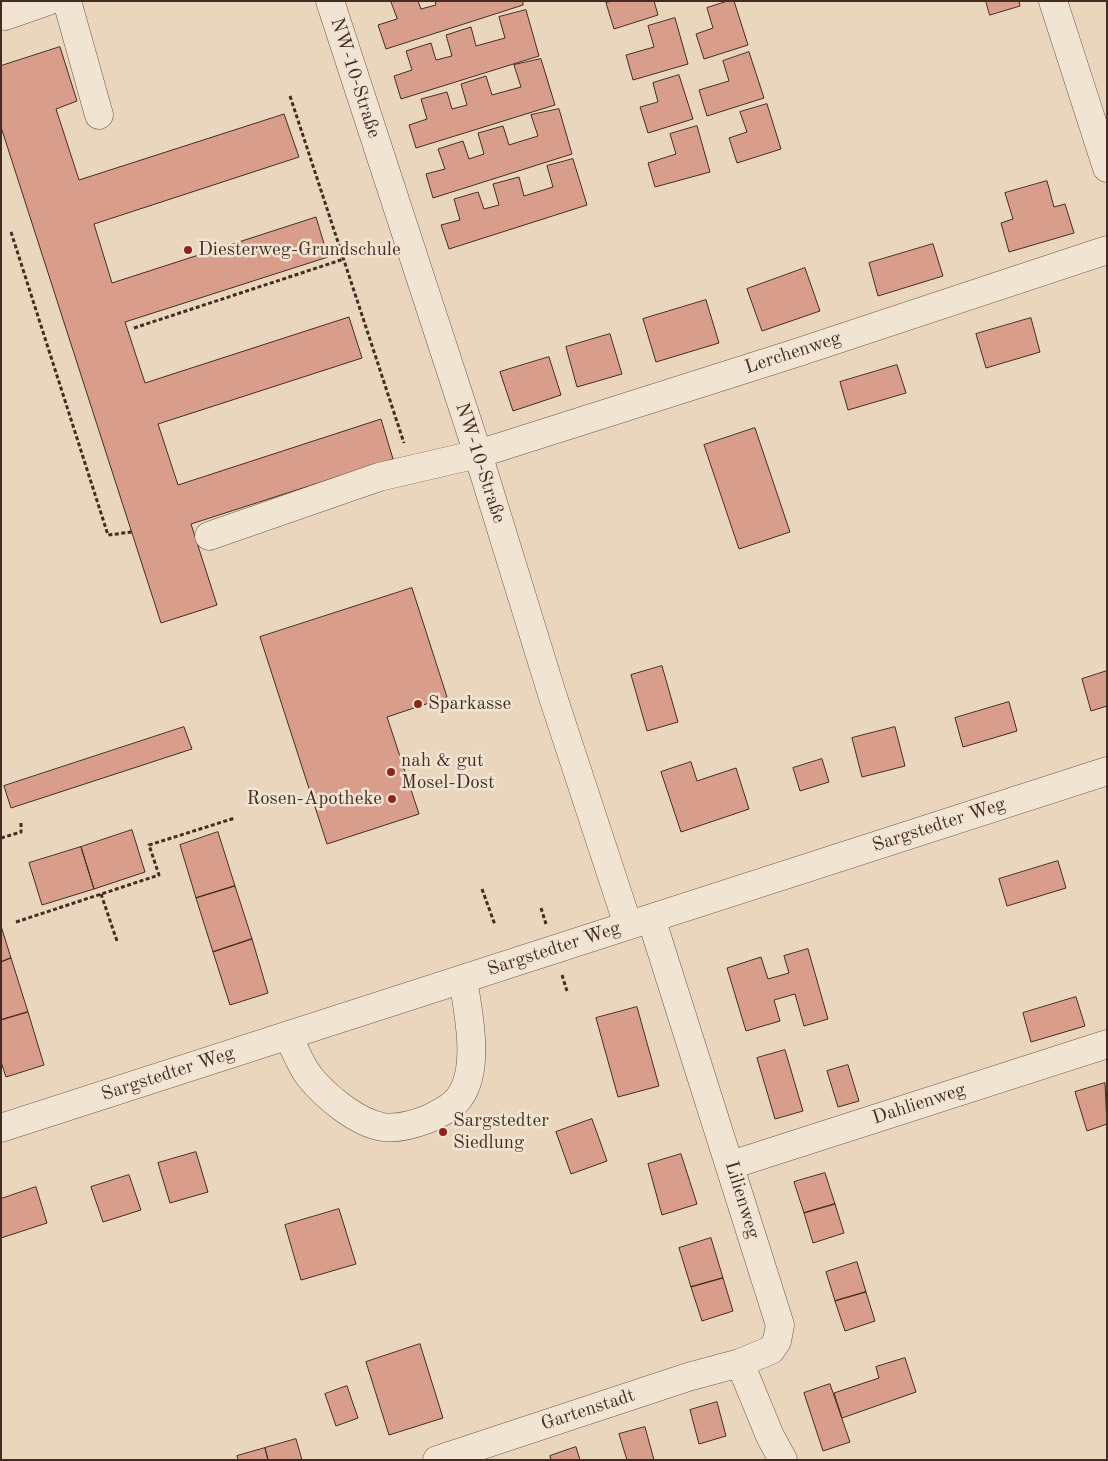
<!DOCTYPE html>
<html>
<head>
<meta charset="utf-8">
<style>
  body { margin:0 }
  #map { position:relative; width:1108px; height:1461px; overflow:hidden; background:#ead6bc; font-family:"Old Standard TT",serif }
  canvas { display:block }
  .frame { position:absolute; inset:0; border:2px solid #442c22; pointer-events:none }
</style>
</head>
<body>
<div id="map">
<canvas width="1108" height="1461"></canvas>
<div class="frame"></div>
</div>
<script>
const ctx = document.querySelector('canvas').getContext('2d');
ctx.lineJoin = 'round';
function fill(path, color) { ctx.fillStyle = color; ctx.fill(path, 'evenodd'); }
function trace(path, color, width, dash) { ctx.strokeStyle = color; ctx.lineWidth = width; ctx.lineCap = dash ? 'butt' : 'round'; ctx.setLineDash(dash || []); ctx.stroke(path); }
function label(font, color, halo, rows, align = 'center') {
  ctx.font = font + ' "Old Standard TT",serif'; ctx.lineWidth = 5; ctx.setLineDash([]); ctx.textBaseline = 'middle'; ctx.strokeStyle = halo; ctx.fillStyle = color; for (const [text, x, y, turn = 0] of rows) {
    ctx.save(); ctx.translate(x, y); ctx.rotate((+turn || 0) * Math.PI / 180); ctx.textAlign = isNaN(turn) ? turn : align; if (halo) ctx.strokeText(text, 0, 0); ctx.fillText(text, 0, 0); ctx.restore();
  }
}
const building = new Path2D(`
  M391 1H418L421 9 436 5 435 1H523V5L386 49 378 25 397 19Z
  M612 1H654L658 15 614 29 606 3Z
  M728 1H734L748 45 704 59 696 34 713 28 707 8Z
  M986 1H1019L1020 6 990 15Z
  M526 10 539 56 401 99 394 76 412 70 406 51 431 43 436 60 452 56 446 35 471 27 476 46 505 38 499 17Z
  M675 18 688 64 633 80 626 55 654 47 648 26Z
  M60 47 77 101 56 109 79 180 284 114 299 157 94 224 112 283 316 217 328 257 125 322 145 383 349 317 362 358 158 424 178 485 381 419 393 459 191 524 217 605 161 623 1 127V66Z
  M749 52 764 98 707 116 699 90 729 81 723 61Z
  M541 59 555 105 416 148 409 125 427 119 421 99 447 92 452 109 467 105 461 84 486 76 492 95 521 87 514 65Z
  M679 75 693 119 648 133 640 107 658 102 653 83Z
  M767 104 781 149 737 163 729 138 747 132 740 112Z
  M559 109 572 154 433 198 426 174 445 169 438 149 463 141 469 159 484 154 478 133 503 126 509 145 538 136 531 115Z
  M697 126 710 172 655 187 648 163 676 154 670 134Z
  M573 159 587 205 449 249 441 225 460 220 454 199 478 192 484 209 499 205 493 184 519 177 524 196 553 187 547 166Z
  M1047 181 1054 207 1065 204 1074 233 1009 252 1001 223 1013 219 1005 193Z
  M933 244 943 276 878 296 869 263Z
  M805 268 820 311 762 331 747 289Z
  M706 300 719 343 656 362 643 319Z
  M1031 318 1040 352 986 368 976 334Z
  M610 334 622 374 577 387 566 347Z
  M549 357 561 395 513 411 500 372Z
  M897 365 906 393 848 410 840 382Z
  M755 428 790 532 739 549 704 445Z
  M412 588 447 697 387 717 419 814 327 844 260 637Z
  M662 666 678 722 647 731 631 675Z
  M1107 671V706L1091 711 1082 679Z
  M1009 702 1017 731 963 747 955 718Z
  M184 727 192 749 11 808 4 786Z
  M895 727 905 766 862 777 852 738Z
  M822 759 829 782 800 791 793 768Z
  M691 762 697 781 736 768 749 809 681 832 661 772Z
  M132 830 145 872 94 889 81 847Z
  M218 832 235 886 196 898 180 845Z
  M81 847 94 889 42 905 29 863Z
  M1058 861 1066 888 1007 906 999 879Z
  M235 886 252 939 213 952 196 898Z
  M1 926 11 958 1 962Z
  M252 939 268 993 230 1005 213 952Z
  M808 949 828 1019 804 1026 795 994 774 1000 780 1021 746 1031 727 968 761 957 768 979 789 973 784 956Z
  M11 958 28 1012 1 1020V962Z
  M1076 997 1085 1026 1031 1042 1023 1013Z
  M637 1007 659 1086 618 1097 596 1018Z
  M28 1012 44 1065 6 1077 1 1062V1020Z
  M785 1050 803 1111 775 1119 757 1058Z
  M848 1065 859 1101 838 1107 827 1071Z
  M1105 1083 1107 1124 1087 1131 1075 1092Z
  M592 1119 607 1161 571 1174 556 1132Z
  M196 1152 208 1192 170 1203 158 1163Z
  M681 1154 697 1204 662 1215 648 1164Z
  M825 1173 835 1204 804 1213 794 1182Z
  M129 1175 141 1210 103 1222 91 1187Z
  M36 1187 47 1223 1 1238V1199Z
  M835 1204 844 1233 813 1243 804 1213Z
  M339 1209 356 1264 301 1280 285 1225Z
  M711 1238 723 1278 691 1287 679 1248Z
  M857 1262 866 1292 835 1301 826 1272Z
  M723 1278 733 1311 702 1321 691 1287Z
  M866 1292 875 1321 845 1331 835 1301Z
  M420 1344 443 1418 389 1435 366 1362Z
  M905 1358 916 1392 842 1418 834 1393 879 1378 876 1367Z
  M830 1384 850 1442 823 1451 804 1393Z
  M347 1386 358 1418 336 1426 325 1394Z
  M717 1402 726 1436 699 1444 690 1410Z
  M645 1427 654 1460H627L619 1434Z
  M296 1439 302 1460H268L265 1448Z
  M576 1447 580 1460H551L550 1456Z
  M265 1448 268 1460H238L237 1456Z`);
fill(building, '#d89e8b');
trace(building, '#442c22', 1);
const minor = new Path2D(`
  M67 1 99 115
  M330 1 478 454 552 694 628 925
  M1053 1 1107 168
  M5 16 48 1
  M209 536 379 477 478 454 796 353 1107 250
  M288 1035C294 1048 300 1064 309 1076 325 1096 357 1123 383 1127 396 1129 415 1124 428 1119 438 1114 452 1108 459 1098 481 1069 468 1012 463 979
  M1 1128 1107 771
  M731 1165 1107 1044
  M740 1363 770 1436 783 1460
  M437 1460 688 1377 740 1363 771 1350 777 1341 780 1325 651 918`);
trace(minor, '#6e5648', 29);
trace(new Path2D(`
  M290 96 404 443
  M11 232 108 535 132 532
  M134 328 344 259
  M1 838 21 832V821
  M482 889 495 925
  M101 894 117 941
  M541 908 546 924
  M16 922 159 875 149 845 235 818
  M562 975 567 991`), '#442c22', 3, [4, 2.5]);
trace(minor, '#f1e4d3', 28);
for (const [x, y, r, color] of [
  [188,250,5,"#8f2418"],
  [418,704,5,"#8f2418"],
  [391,772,5,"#8f2418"],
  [392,799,5,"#8f2418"],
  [443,1132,5,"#8f2418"]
]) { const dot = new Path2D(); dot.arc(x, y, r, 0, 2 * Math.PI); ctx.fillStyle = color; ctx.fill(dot); trace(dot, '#f1e4d3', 2); }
label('19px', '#442c22', '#f1e4d3', [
  ["NW-10-Straße",355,78,72],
  ["Lerchenweg",793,353,-18],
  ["NW-10-Straße",480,463,72],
  ["Sargstedter Weg",939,825,-18],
  ["Sargstedter Weg",554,949,-18],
  ["Sargstedter Weg",168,1074,-18],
  ["Dahlienweg",919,1104,-18],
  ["Lilienweg",742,1200,73],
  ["Gartenstadt",588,1410,-18]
]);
label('19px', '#442c22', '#f1e4d3', [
  ["Diesterweg-Grundschule",198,250],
  ["Sparkasse",428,704],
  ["nah & gut",401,761],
  ["Mosel-Dost",401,783],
  ["Rosen-Apotheke",382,799,"right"],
  ["Sargstedter",453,1121],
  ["Siedlung",453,1143]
], 'left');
</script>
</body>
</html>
